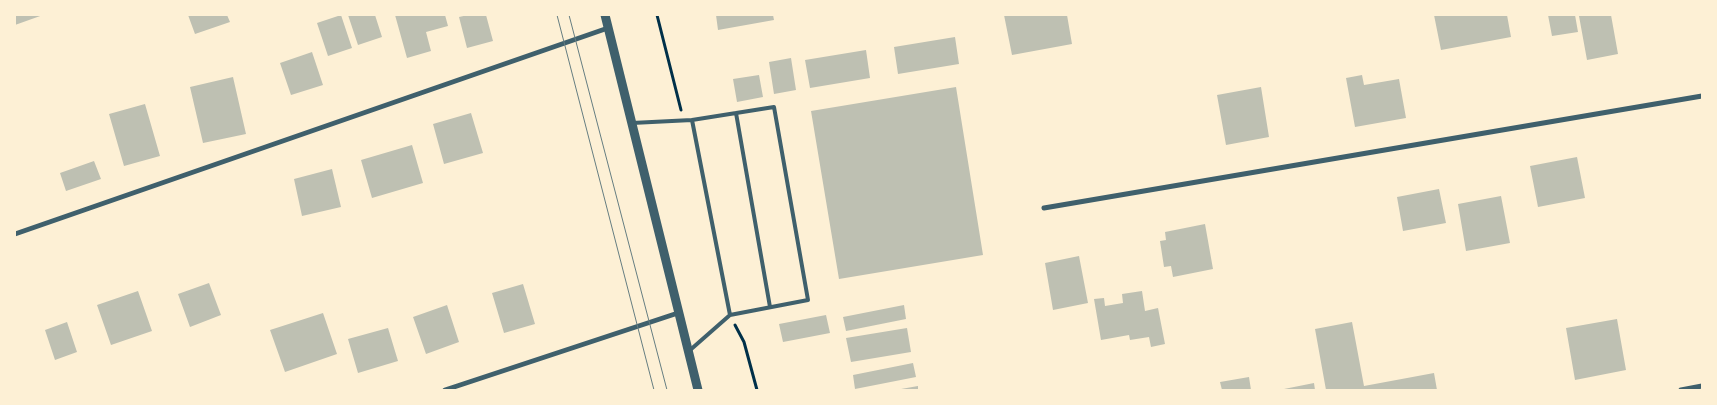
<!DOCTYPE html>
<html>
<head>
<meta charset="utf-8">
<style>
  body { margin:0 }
  #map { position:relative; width:1717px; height:405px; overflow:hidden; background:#fdf0d5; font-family:Inter,sans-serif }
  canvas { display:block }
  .frame { position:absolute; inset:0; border:16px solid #fdf0d5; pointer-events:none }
</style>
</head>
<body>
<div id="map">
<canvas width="1717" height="405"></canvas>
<div class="frame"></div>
</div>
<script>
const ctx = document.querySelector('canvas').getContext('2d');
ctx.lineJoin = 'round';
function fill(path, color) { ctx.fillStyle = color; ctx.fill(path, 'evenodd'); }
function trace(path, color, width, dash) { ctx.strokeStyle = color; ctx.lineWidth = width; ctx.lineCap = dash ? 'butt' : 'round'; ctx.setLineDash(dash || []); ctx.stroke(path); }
fill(new Path2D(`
  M15 15H43L15 25Z
  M188 15H227L230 22 195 34Z
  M341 15 352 48 328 56 317 23Z
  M348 15H375L382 37 358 45Z
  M395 15H445L448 26 426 32 431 51 407 58Z
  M468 15H486L493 41 467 48 459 17Z
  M716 15H773L774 20 718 30Z
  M1004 15H1067L1072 44 1012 55Z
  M1434 15H1507L1511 37 1441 50Z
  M1548 15H1575L1578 32 1552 36Z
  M1587 15H1611L1618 54 1587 60 1579 16Z
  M955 37 959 64 898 74 894 47Z
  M866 50 870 78 810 88 805 60Z
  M312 52 323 85 291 95 280 63Z
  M791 58 796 90 774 94 769 62Z
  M759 75 763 97 737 102 733 79Z
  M1362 75 1364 85 1399 79 1406 118 1355 127 1346 78Z
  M233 77 246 134 203 143 190 87Z
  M956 87 983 255 839 279 811 111Z
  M1261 87 1269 137 1226 145 1217 95Z
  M145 104 160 156 124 166 109 114Z
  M471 113 483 153 444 164 433 124Z
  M412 145 423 183 372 198 361 160Z
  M1577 157 1585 198 1538 207 1530 166Z
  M94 161 101 179 66 191 60 173Z
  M332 169 341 207 302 216 294 179Z
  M1439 189 1446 223 1403 231 1397 197Z
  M1501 196 1510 243 1466 251 1458 204Z
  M1205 224 1213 269 1173 277 1171 266 1164 267 1160 241 1166 240 1165 232Z
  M1079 256 1088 303 1053 310 1045 263Z
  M209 283 221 315 190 327 178 294Z
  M523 284 535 324 504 333 492 293Z
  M138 291 152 331 111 345 97 305Z
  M1142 291 1145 311 1158 308 1165 344 1151 347 1149 337 1130 340 1129 335 1101 340 1094 299 1104 298 1105 306 1123 303 1122 294Z
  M447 305 459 342 426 354 413 317Z
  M904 305 906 319 846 331 843 317Z
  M323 313 337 354 285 372 270 330Z
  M826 315 830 333 783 342 779 324Z
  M1617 319 1626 370 1575 380 1566 328Z
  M67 322 77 352 55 360 45 330Z
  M1352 322 1364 386 1434 373 1437 390H1326L1315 329Z
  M388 328 398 361 358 373 348 339Z
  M907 328 911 352 851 362 846 338Z
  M913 363 916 377 855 389 853 375Z
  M1249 377 1251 390H1222L1220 382Z
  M1314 383 1315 390H1285L1284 389Z
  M918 386V390H901V389Z`), '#bec0b2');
trace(new Path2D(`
  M657 15 681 110
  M735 325 744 342 757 390`), '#003049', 3);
trace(new Path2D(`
  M736 113 770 307
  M692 120 730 315
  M632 123 692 120 774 107 808 300 730 315 689 351`), '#3f606c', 4);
trace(new Path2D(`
  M1044 208 1702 96
  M15 234 608 28
  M445 390 678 313
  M1681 390 1702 386`), '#3f606c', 5);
trace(new Path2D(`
  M605 15 698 390`), '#3f606c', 9);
trace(new Path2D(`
  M557 15 654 390
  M569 15 667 390`), '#657d81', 1);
</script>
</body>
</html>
